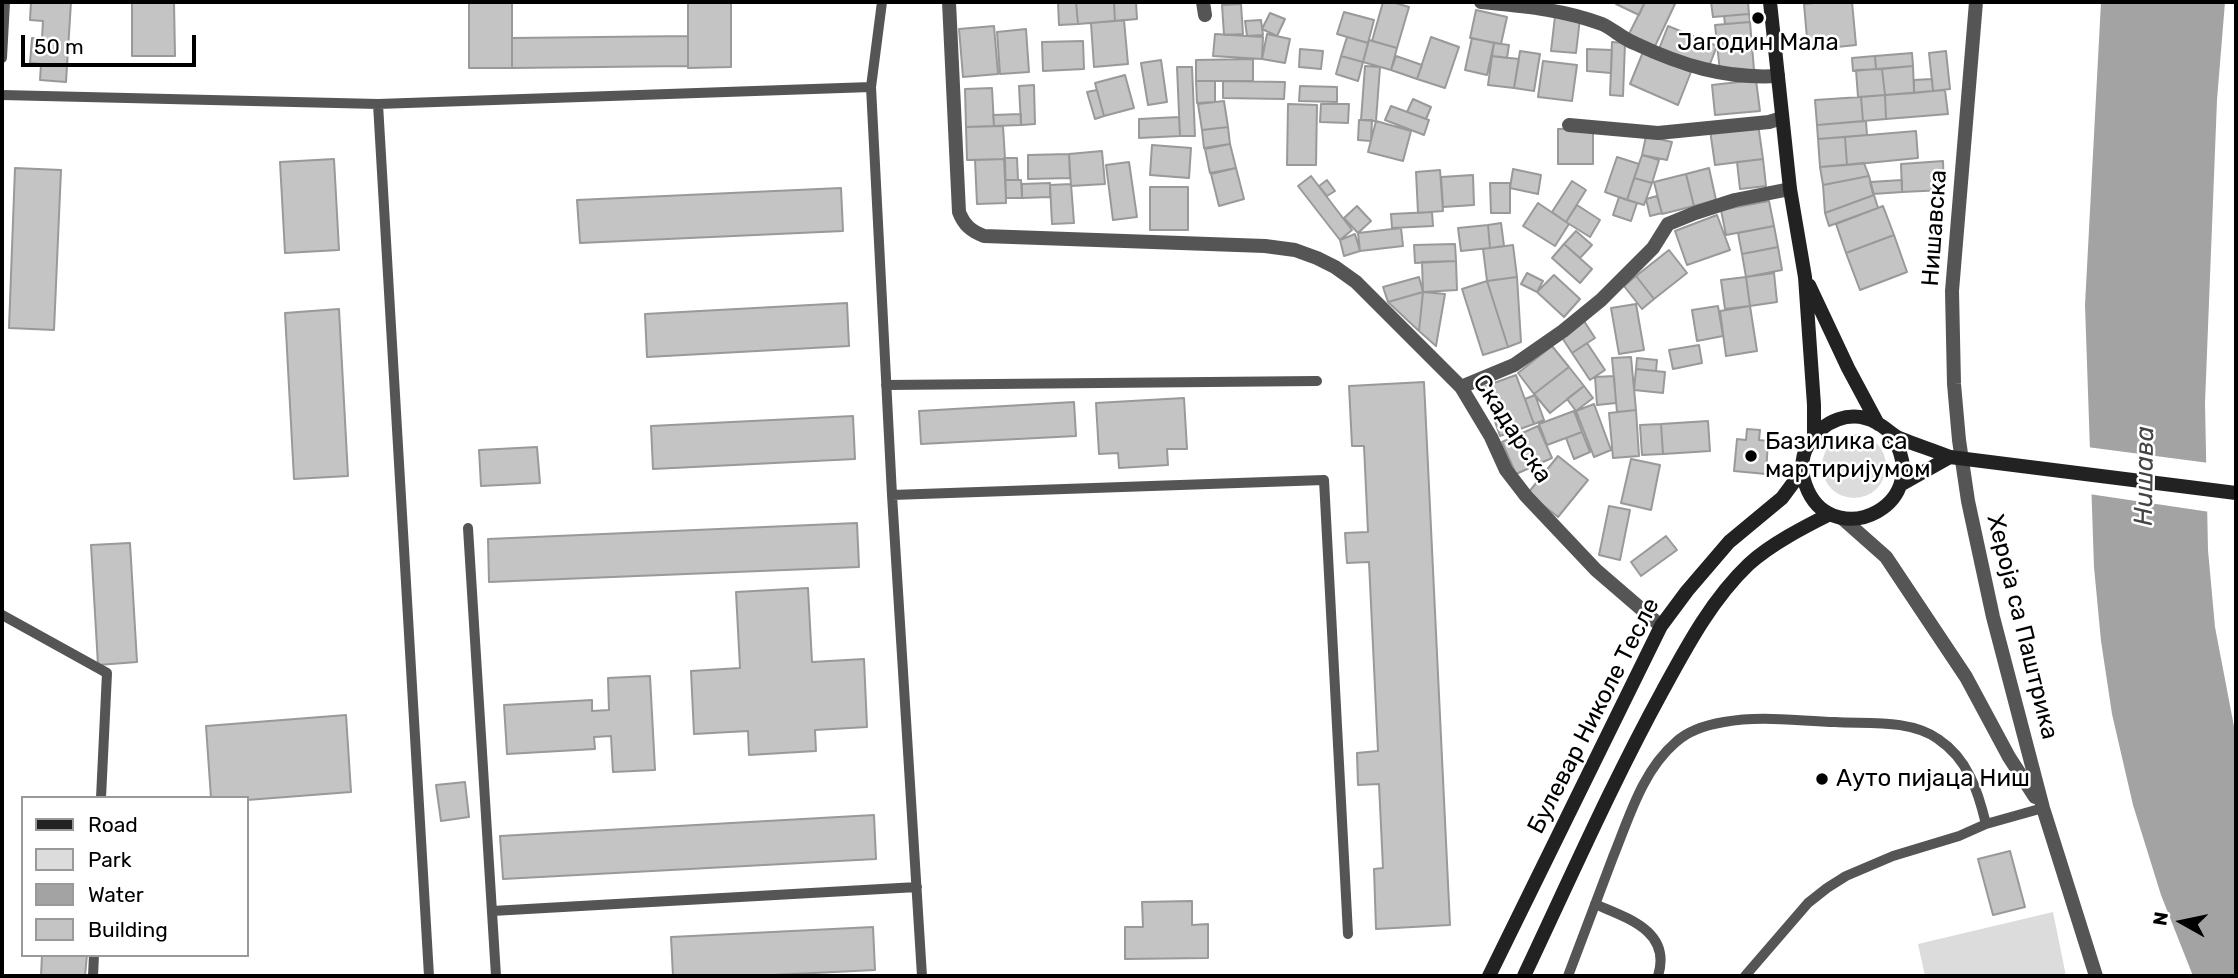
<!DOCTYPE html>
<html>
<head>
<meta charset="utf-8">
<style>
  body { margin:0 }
  #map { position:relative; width:2238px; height:978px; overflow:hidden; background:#fff; font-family:Rubik,sans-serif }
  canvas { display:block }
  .frame { position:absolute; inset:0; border:4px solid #000; pointer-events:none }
  .legend { position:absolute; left:21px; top:796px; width:228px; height:161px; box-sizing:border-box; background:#fff; border:2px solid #999; margin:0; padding:9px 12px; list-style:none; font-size:21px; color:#000 }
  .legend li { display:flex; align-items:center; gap:14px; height:35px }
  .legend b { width:35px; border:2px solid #999 }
  .north { position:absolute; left:2147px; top:887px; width:70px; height:70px; -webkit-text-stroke:5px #fff; paint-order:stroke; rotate:279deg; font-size:19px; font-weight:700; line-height:28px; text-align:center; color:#000 }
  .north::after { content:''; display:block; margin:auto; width:24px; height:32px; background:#000; clip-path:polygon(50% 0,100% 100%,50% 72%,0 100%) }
  .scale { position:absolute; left:21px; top:35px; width:175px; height:32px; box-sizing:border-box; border:4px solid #000; border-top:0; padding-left:9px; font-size:21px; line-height:24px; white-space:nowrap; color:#000; -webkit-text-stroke:5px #fff; paint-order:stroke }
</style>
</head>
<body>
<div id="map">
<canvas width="2238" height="978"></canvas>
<div class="frame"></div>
<ul class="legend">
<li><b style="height:9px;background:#222"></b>Road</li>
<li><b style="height:19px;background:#dcdcdc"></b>Park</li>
<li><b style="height:19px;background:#a3a3a3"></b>Water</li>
<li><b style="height:19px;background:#c4c4c4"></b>Building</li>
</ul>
<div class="north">N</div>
<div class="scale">50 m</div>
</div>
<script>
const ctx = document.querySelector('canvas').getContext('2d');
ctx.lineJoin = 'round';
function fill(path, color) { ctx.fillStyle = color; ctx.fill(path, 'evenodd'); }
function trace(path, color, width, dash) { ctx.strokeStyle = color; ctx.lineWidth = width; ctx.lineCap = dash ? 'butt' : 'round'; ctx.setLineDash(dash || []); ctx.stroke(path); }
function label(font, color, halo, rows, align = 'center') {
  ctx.font = font + ' Rubik,sans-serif'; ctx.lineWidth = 5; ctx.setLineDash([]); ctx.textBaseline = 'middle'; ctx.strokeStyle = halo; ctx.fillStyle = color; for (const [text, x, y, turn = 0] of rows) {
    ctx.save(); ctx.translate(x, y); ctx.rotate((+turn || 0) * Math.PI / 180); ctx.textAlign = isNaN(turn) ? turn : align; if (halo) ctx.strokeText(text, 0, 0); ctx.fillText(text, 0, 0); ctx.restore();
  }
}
fill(new Path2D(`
  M1822 466a32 32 0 1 1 64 0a32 32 0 1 1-64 0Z
  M2053 912 2066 976H1925L1918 944Z`), '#dcdcdc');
fill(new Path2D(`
  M2101 2H2225L2217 100 2205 403 2208 550 2215 627 2236 737V976H2193L2161 895 2133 805 2112 714 2101 641 2094 567 2085 305Z`), '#a3a3a3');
fill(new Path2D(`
  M2087 447 2209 463 2210 512 2089 494Z`), '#fff');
const building = new Path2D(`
  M31 2H71L66 82 40 80 41 64 30 63 32 38 42 39 43 21 30 20Z
  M132 2H174L175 56H132Z
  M469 2H512V68H469Z
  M688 2H731V67L688 68Z
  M1058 2H1076L1078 24 1059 25Z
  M1076 2H1114L1115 21 1078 24Z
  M1136 2 1137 19 1115 21 1114 3Z
  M1383 2H1392L1409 7 1397 48 1372 41Z
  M1617 2H1645L1639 15 1616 4Z
  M1645 2H1669L1675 4 1655 46 1629 34Z
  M1711 2H1748L1749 14 1713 17Z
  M1825 2H1852L1856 45 1808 50 1804 4Z
  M1241 4 1243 34 1224 35 1222 5Z
  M1476 10 1507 17 1501 44 1470 38Z
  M1344 12 1374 20 1368 43 1337 34Z
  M1270 13 1285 19 1277 36 1262 29Z
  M1749 14 1750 22 1725 24 1724 16Z
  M1555 16 1580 18 1576 53 1551 51Z
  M1124 20 1128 64 1094 67 1091 23Z
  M1261 20 1263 35 1247 36 1245 21Z
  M1750 22 1754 70 1720 72 1715 25Z
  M994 26 998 74 963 77 959 29Z
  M1668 26 1717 46 1708 69 1659 49Z
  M1026 29 1029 72 1000 74 997 32Z
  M1215 34 1263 37 1262 59 1213 56Z
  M1267 34 1290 39 1285 63 1262 59Z
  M688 36V66L512 68V38Z
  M1347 37 1368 43 1363 62 1341 56Z
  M1431 37 1459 47 1445 88 1417 79Z
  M1472 38 1494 43 1487 75 1465 70Z
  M1369 40 1397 48 1391 70 1363 62Z
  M1083 41 1084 69 1043 71 1042 42Z
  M1612 42 1625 43 1623 96 1610 95Z
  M1494 43 1509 45 1507 58 1492 56Z
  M1300 49 1323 51 1321 69 1299 67Z
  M1587 49 1612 50 1611 73 1587 71Z
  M1520 51 1540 54 1534 91 1514 88Z
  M1946 51 1950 89 1933 91 1929 53Z
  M1643 52 1691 72 1678 105 1630 84Z
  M1912 53 1913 66 1876 69 1875 56Z
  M1341 56 1363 62 1358 81 1336 74Z
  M1396 56 1422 65 1417 79 1391 70Z
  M1492 56 1519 59 1514 88 1488 85Z
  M1875 56 1876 69 1853 71 1852 58Z
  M1253 59V81H1196V60Z
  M1161 60 1167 102 1148 105 1141 63Z
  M1543 61 1577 65 1572 101 1538 97Z
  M1365 66 1380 67 1376 121 1361 120Z
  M1913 66 1914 93 1885 95 1882 69Z
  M1177 67H1192L1195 136H1180Z
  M1882 69 1885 95 1858 97 1856 70Z
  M1125 75 1134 108 1104 116 1095 83Z
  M1932 79 1933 91 1914 93V80Z
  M1756 80 1760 111 1715 115 1712 85Z
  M1196 81H1215V102L1197 103Z
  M1223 81 1285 82 1284 99 1223 98Z
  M1034 85 1035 124 1021 125 1019 86Z
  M1300 86 1337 87V102L1299 101Z
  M992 88 994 126 966 127 965 89Z
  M1097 90 1104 116 1095 119 1087 92Z
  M1945 90 1948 114 1886 119 1885 95Z
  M1885 95 1886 119 1863 121 1861 97Z
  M1861 97 1863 121 1817 125 1815 100Z
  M1413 99 1431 107 1426 119 1407 112Z
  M1224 101 1228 127 1202 130 1198 104Z
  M1288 104 1317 105 1316 165H1287Z
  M1321 104H1349L1348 123 1320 122Z
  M1391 106 1429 120 1424 135 1385 120Z
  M1021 114V125L994 126 993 115Z
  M1179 117 1180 136 1139 138V119Z
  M1359 120H1372L1371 141 1358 140Z
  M1376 121 1411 131 1403 161 1368 152Z
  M1866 121 1867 135 1818 139 1817 125Z
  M1758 124 1763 159 1715 165 1710 130Z
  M1003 126 1005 159 967 160 966 127Z
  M1228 127 1230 144 1204 148 1202 130Z
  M1593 128V164H1558V129Z
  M1916 131 1918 158 1847 165 1845 137Z
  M1646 136 1672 142 1667 160 1642 155Z
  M1845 137 1847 165 1820 167 1818 139Z
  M1230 144 1236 168 1210 173 1205 149Z
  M1152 145 1191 148 1189 178 1150 175Z
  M1102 151 1105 184 1071 186 1069 154Z
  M1069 154 1070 178 1028 179V155Z
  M1642 155 1659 160 1652 183 1634 178Z
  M1617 157 1639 164 1627 200 1605 192Z
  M1004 158H1017L1018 180H1005Z
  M334 159 339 250 285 253 280 162Z
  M1005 159 1006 203 977 204 975 160Z
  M1763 159 1766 186 1740 189 1737 162Z
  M1943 161 1944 190 1902 192 1901 164Z
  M1129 162 1137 217 1113 220 1106 165Z
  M1864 163 1869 176 1823 185 1820 167Z
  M15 168 61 170 54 330 9 328Z
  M1236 168 1244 199 1219 206 1211 174Z
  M1709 168 1716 200 1694 206 1686 174Z
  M1513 169 1541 175 1538 194 1510 188Z
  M1440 170 1443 211 1418 213 1416 172Z
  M1686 174 1694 206 1662 214 1654 182Z
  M1473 175 1474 205 1443 207 1441 177Z
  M1311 176 1352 230 1340 240 1298 186Z
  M1869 176 1874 195 1825 213 1823 185Z
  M1634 178 1652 183 1644 205 1627 200Z
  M1005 180H1021L1022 198H1006Z
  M1327 180 1335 191 1327 196 1319 186Z
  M1902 180V192L1873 194 1870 182Z
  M1572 181 1586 190 1566 222 1552 212Z
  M1050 183V197L1022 198V184Z
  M1490 183H1510V213H1491Z
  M1071 184 1074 223 1052 224 1050 185Z
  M1150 187H1188V230H1150Z
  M841 188 843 231 580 243 577 200Z
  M1874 195 1878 208 1829 226 1825 213Z
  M1657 196 1662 213 1650 216 1646 199Z
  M1619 197 1637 203 1631 221 1613 215Z
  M1769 201 1774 226 1726 235 1721 210Z
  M1538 203 1569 224 1555 246 1523 226Z
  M1577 205 1600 220 1590 237 1566 222Z
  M1357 206 1371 221 1358 233 1344 218Z
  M1883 206 1894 235 1846 253 1836 224Z
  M1432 212 1433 226 1392 228 1391 214Z
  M1717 215 1730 250 1687 265 1675 231Z
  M1501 223 1504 246 1490 248 1488 225Z
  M1488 225 1490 248 1461 251 1458 228Z
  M1774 226 1778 247 1742 254 1738 233Z
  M1401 228 1403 246 1360 251 1358 233Z
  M1576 231 1592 245 1580 258 1564 244Z
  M1355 234 1360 251 1344 256 1340 240Z
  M1894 235 1907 272 1860 290 1846 253Z
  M1455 244 1456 261 1415 263 1414 245Z
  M1564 244 1592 269 1580 283 1552 258Z
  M1513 245 1517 277 1487 281 1483 249Z
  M1778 247 1782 270 1746 277 1742 254Z
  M1669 250 1687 273 1654 299 1636 276Z
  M1456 261 1457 290 1423 292 1422 262Z
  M1527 273 1543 281 1537 292 1521 284Z
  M1774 273 1777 302 1750 306 1746 277Z
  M1554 275 1580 299 1564 317 1537 292Z
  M1636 276 1654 299 1642 309 1624 286Z
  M1419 277 1423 292 1388 302 1383 287Z
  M1517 277 1521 342 1508 347 1487 281Z
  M1746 277 1750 306 1725 309 1721 280Z
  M1487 281 1508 347 1483 355 1462 289Z
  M1423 292 1445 294 1436 346 1419 331Z
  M1423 292 1419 331 1388 302Z
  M847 303 849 346 647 357 645 314Z
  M1636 304 1644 350 1619 354 1611 308Z
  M1718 306 1723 336 1697 341 1692 310Z
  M1750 306 1757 351 1726 356 1720 311Z
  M339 309 348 476 294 479 285 313Z
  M1584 321 1595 338 1572 353 1561 336Z
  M1587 343 1605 370 1590 380 1572 353Z
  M1699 345 1702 363 1673 369 1669 350Z
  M1552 346 1569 367 1534 394 1518 373Z
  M1631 357 1636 410 1617 412 1612 358Z
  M1637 358 1657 360 1656 371 1636 369Z
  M1569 367 1584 386 1550 413 1534 394Z
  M1636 369 1665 372 1663 393 1634 390Z
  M1516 375 1534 424 1500 436 1483 387Z
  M1614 376 1616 403 1597 405 1595 377Z
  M1424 382 1450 925 1376 929 1374 869 1383 868 1379 784 1358 785 1357 753 1378 751 1369 562 1347 563 1345 533 1368 532 1364 446H1352L1349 386Z
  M1584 386 1593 398 1576 411 1567 399Z
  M1535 395 1544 420 1534 424 1525 399Z
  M1184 398 1187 449H1167L1168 465 1119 468 1118 453 1099 454 1096 403Z
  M1074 402 1076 436 921 444 919 411Z
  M1594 404 1611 450 1594 457 1576 411Z
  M1636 410 1639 456 1613 458 1609 413Z
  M1574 411 1582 432 1547 445 1539 424Z
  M853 416 855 459 653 469 651 426Z
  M1708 421 1710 451 1663 454 1661 424Z
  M1661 424 1663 454 1642 455 1640 425Z
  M1538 426 1552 458 1516 474 1502 442Z
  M1747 429 1760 430 1759 440 1768 441 1766 474 1734 471 1737 439 1746 440Z
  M1582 432 1590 452 1574 459 1566 438Z
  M537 447 540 483 481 486 479 450Z
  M1558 456 1588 480 1558 517 1528 493Z
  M1631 459 1660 465 1651 510 1621 503Z
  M1609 506 1630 510 1620 560 1599 555Z
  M857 523 859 567 489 582 488 539Z
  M1666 536 1677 550 1641 576 1631 562Z
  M130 543 137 662 98 665 91 545Z
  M808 588 812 662 864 659 867 727 815 730 816 751 749 755 748 731 694 734 691 671 740 668 736 592Z
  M650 676 655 770 613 772 611 736 594 737 595 749 507 754 504 705 592 700V711L609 710 608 678Z
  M346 715 351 792 247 800V798H211L206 726Z
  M465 782 469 817 441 821 436 785Z
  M874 815 876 859 503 879 500 836Z
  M2010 851 2025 907 1993 915 1978 859Z
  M1192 901V925L1208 924V958L1125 959V927H1143L1142 902Z
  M873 927 875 970 753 976H673L671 937Z
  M42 955H87L85 976H41Z`);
fill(building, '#c4c4c4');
trace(building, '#999', 2);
trace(new Path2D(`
  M2 58 5 2
  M871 87 892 495 922 976
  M2 95 378 104
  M886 385 1317 381
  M892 495 1324 480 1348 934
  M468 528 496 976
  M2 615 107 673 101 798
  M1595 904C1627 918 1672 931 1658 976
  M492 911 917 887
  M93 976 94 955
  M429 976 378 104 871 87 882 2
  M1568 976C1583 937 1598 897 1613 857 1629 818 1642 771 1676 742 1689 730 1706 725 1724 722 1761 715 1798 721 1835 722 1867 724 1910 719 1938 739 1968 759 1978 791 1986 824
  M1745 976 1808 903 1827 888 1846 876 1893 856 1959 836 1986 824 2043 808`), '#555', 10);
trace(new Path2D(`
  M949 2 959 212C964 225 971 231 984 236L1265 246 1295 250 1317 258 1335 267 1356 282 1461 387 1491 437 1506 470 1526 496 1596 570 1661 626
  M1203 2 1205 15
  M1481 2C1522 6 1562 9 1602 24 1613 29 1622 38 1634 43 1681 65 1724 79 1778 76
  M1976 2 1952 291 1954 384 1959 440 1968 501 1993 617 2043 808 2096 976
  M1569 125 1658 133 1769 122 1782 118
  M1461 387 1514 365 1563 331 1601 300 1653 248 1668 224 1695 213 1735 200 1790 189
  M1842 518 1886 557 1966 677 2009 757 2035 797`), '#555', 14);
trace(new Path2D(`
  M1770 2 1790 189 1805 277 1814 405V436
  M1809 285 1848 368 1878 424
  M1891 434C1937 505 1836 551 1808 491 1801 476 1800 459 1808 445 1822 421 1851 408 1877 423 1885 427 1891 434 1899 438 1916 445 1933 450 1950 457
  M1902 484 1950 457
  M1489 976 1661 626 1687 591 1729 542 1782 498 1802 471
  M1524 976C1569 881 1612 783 1663 690 1687 646 1712 599 1749 564 1771 544 1804 527 1830 514`), '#222', 14);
trace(new Path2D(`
  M1950 457 2236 493`), '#222', 14);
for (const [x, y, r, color] of [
  [1758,18,7,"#000"],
  [1751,456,7,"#000"],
  [1822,779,7,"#000"]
]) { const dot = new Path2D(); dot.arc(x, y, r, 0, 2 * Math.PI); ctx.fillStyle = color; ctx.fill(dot); trace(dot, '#fff', 2.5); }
label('24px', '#000', '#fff', [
  ["Јагодин Мала",1758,43,"center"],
  ["Базилика са",1765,442],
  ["мартиријумом",1765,470],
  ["Ауто пијаца Ниш",1836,779]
], 'left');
label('24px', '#000', '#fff', [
  ["Нишавска",1935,228,-86],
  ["Скадарска",1512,429,57],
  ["Хероја са Паштрика",2022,627,76],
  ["Булевар Николе Тесле",1594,716,-63]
]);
label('italic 26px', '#444', '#fff', [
  ["Нишава",2145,476,-89]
]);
</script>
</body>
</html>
